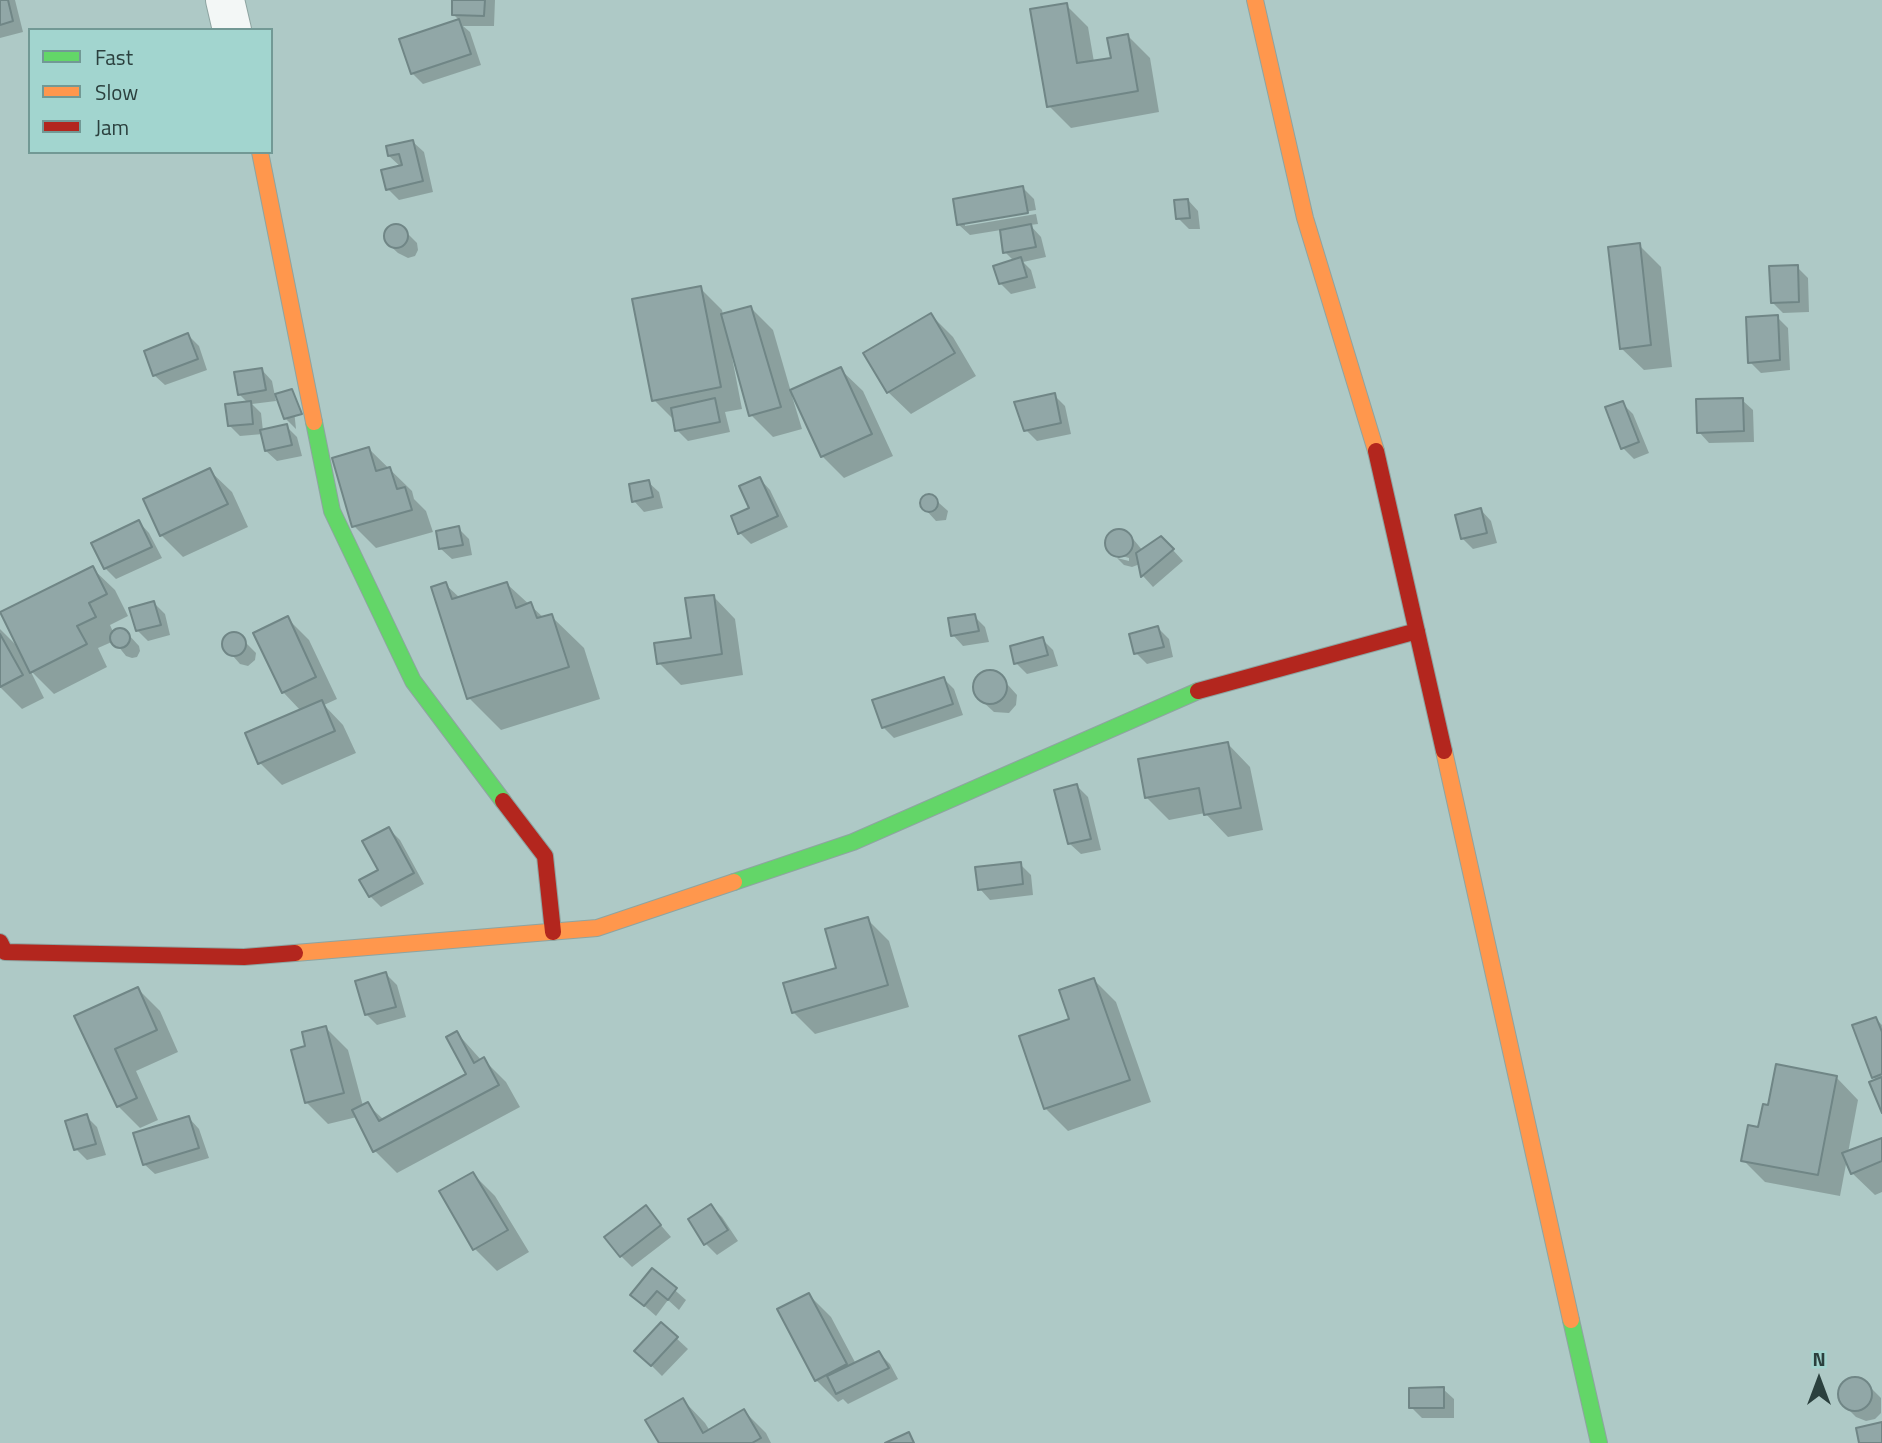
<!DOCTYPE html>
<html>
<head>
<meta charset="utf-8">
<style>
  body { margin:0 }
  #map { position:relative; width:1882px; height:1443px; overflow:hidden; background:#aec9c6; font-family:"Titillium Web",sans-serif }
  canvas { display:block }
  .legend { position:absolute; left:28px; top:28px; width:245px; height:126px; box-sizing:border-box; background:#a2d5cf; border:2px solid #729995; margin:0; padding:9px 12px; list-style:none; font-size:21px; color:#2b403e }
  .legend li { display:flex; align-items:center; gap:14px; height:35px }
  .legend b { width:35px; border:2px solid #729995 }
  .north { position:absolute; left:1784px; top:1345px; width:70px; height:70px; -webkit-text-stroke:5px #a2d5cf; paint-order:stroke; rotate:0deg; font-size:19px; font-weight:700; line-height:28px; text-align:center; color:#2b403e }
  .north::after { content:''; display:block; margin:auto; width:24px; height:32px; background:#2b403e; clip-path:polygon(50% 0,100% 100%,50% 72%,0 100%) }
</style>
</head>
<body>
<div id="map">
<canvas width="1882" height="1443"></canvas>
<ul class="legend">
<li><b style="height:9px;background:#63d668"></b>Fast</li>
<li><b style="height:9px;background:#ff974d"></b>Slow</li>
<li><b style="height:9px;background:#b3261e"></b>Jam</li>
</ul>
<div class="north">N</div>
</div>
<script>
const ctx = document.querySelector('canvas').getContext('2d');
ctx.lineJoin = 'round';
function fill(path, color) { ctx.fillStyle = color; ctx.fill(path, 'evenodd'); }
function trace(path, color, width, dash) { ctx.strokeStyle = color; ctx.lineWidth = width; ctx.lineCap = dash ? 'butt' : 'round'; ctx.setLineDash(dash || []); ctx.stroke(path); }
fill(new Path2D(`
  M0 0H15L23 32 0 38Z
  M454 0H495L494 26H463L470 32 481 65 423 84 412 73 402 40 460 21 454 15Z
  M1066 5 1088 27 1094 62 1113 59 1128 36 1150 58 1159 112 1071 128 1049 106Z
  M413 142 424 152 433 192 399 200 388 189 401 167 389 156Z
  M1023 188 1034 199 1036 210 965 222V226L1036 214 1038 224 1030 225 1041 237 1046 257 1023 262 1031 270 1036 288 1011 294 1000 283 1014 261 1005 252 1001 230 970 235 959 225Z
  M1188 200 1198 211 1200 229H1189L1178 218Z
  M400 226 417 243 418 250 415 256 408 258 398 253 386 242 385 236 389 228Z
  M1639 245 1661 267 1672 367 1644 370 1621 348Z
  M1797 267 1808 278 1809 312 1783 313 1772 302Z
  M700 288 722 310 723 315 751 308 773 330 791 392 840 369 863 391 893 456 844 478 822 456 794 395 792 396 802 429 773 437 751 415 734 357H732L742 409 725 412 730 432 688 441 677 430 675 421 654 400Z
  M931 315 953 337 976 376 911 414 888 392Z
  M1777 317 1788 328 1790 370 1761 373 1750 362Z
  M188 335 199 346 207 370 165 385 154 375Z
  M262 370 272 381 276 401 252 404 261 413 263 431 286 426 297 437 302 456 277 461 266 451 263 434 240 436 229 425 248 403 239 394Z
  M292 391 296 429 285 418Z
  M1054 395 1065 406 1071 434 1037 441 1026 430Z
  M1742 400 1753 410 1754 442 1709 443 1699 432Z
  M1622 403 1633 414 1649 453 1634 459 1623 448Z
  M369 449 412 491 414 499 426 511 433 532 376 548 354 526Z
  M209 470 232 492 248 527 183 557 161 535Z
  M760 479 770 490 788 527 751 544 740 533 751 509Z
  M648 482 659 492 663 508 644 512 634 501Z
  M930 495 948 511 946 520 936 521 925 509 921 503 925 497Z
  M1481 510 1491 521 1497 543 1473 549 1463 539Z
  M139 522 149 533 162 558 116 579 105 568Z
  M458 528 469 539 472 555 452 559 441 549Z
  M1121 530 1129 534 1143 551 1172 549 1183 561 1153 587 1143 576 1140 564 1132 567 1124 565 1117 558 1129 561V558L1115 554V556L1106 543 1109 535Z
  M92 568 115 590 128 616 110 625 114 634 120 630 128 634 139 646 140 651 137 657 132 658 126 656 114 641 98 648 107 667 54 694 30 670 44 698 22 709 0 687V629L19 648Z
  M445 584 460 598 507 584 544 618 551 616 584 648 600 699 501 730 469 698Z
  M713 596 735 619 743 675 681 685 659 663 693 639Z
  M154 603 165 614 170 635 148 641 137 630Z
  M974 616 985 627 989 642 963 646 953 635Z
  M287 618 309 640 337 699 324 705 343 725 356 753 282 785 260 763 301 711 283 692Z
  M1158 628 1169 639 1173 657 1147 664 1136 653Z
  M237 634 256 653 255 660 248 666 240 664 225 647V640L228 636Z
  M1042 639 1053 650 1058 666 1027 674 1016 663Z
  M989 672 999 675 1017 695 1016 705 1009 713 994 712 982 701 975 688 980 676Z
  M944 679 954 689 963 715 894 738 883 727Z
  M1228 744 1250 767 1263 830 1228 837 1205 813 1169 820 1147 798Z
  M1077 786 1088 797 1101 850 1081 854 1070 844Z
  M389 829 400 840 424 884 381 907 370 896 380 871Z
  M1020 864 1031 875 1033 895 990 900 980 889Z
  M867 919 889 941 909 1007 815 1034 793 1012 838 969Z
  M386 974 397 985 406 1017 377 1025 366 1014Z
  M1094 980 1116 1002 1151 1102 1068 1131 1046 1109 1021 1037 1071 1020Z
  M138 989 160 1011 178 1052 136 1071 158 1120 140 1128 118 1106 77 1017Z
  M1876 1019 1882 1025V1108L1877 1081 1873 1077Z
  M326 1028 348 1050 363 1106 367 1104 384 1120 469 1075 457 1033 482 1061 484 1060 506 1082 520 1107 397 1173 375 1151 357 1117 328 1124 306 1102 308 1047Z
  M1836 1077 1858 1100 1848 1153 1882 1140V1192L1875 1195 1852 1173 1847 1159 1840 1196 1765 1182 1743 1160 1770 1107Z
  M86 1116 97 1127 106 1155 87 1160 76 1149Z
  M189 1118 199 1129 209 1158 155 1174 144 1164Z
  M473 1174 495 1196 529 1252 497 1271 475 1249 441 1192Z
  M711 1206 722 1217 738 1241 717 1255 706 1244 690 1220Z
  M646 1208 671 1237 632 1267 621 1256Z
  M652 1270 686 1300 679 1310 668 1300 656 1316 632 1295Z
  M809 1295 831 1317 856 1364 879 1353 890 1364 898 1379 848 1404 843 1399 838 1402 816 1380Z
  M661 1324 688 1349 662 1376 647 1361Z
  M1851 1379H1856L1866 1383 1881 1398V1413L1875 1419 1866 1421 1856 1417 1845 1406 1840 1396 1842 1385Z
  M1443 1389 1454 1399V1418H1422L1411 1407Z
  M683 1400 705 1423 710 1431 744 1411 766 1433 771 1443H661Z`), '#0003');
const building = new Path2D(`
  M0 0H8L13 21 0 25Z
  M452 0H485L484 16 452 15Z
  M1067 3 1077 63 1111 58 1107 38 1128 34 1138 91 1047 107 1030 9Z
  M459 19 471 54 411 74 399 39Z
  M413 140 423 181 386 190 381 170 402 165 399 154 388 156 386 146Z
  M1023 186 1028 213 957 225 953 199Z
  M1188 199 1190 218 1176 219 1174 200Z
  M384 236a12 12 0 1 1 24 0a12 12 0 1 1-24 0Z
  M1031 224 1036 247 1003 253 1000 230Z
  M1640 243 1651 345 1620 349 1608 247Z
  M1021 257 1027 277 999 284 993 266Z
  M1798 265 1799 302 1771 303 1769 266Z
  M701 286 721 387 652 401 632 299Z
  M751 306 781 407 749 416 721 314Z
  M931 313 955 353 887 393 863 353Z
  M1778 315 1780 360 1748 363 1746 317Z
  M188 333 198 359 153 376 144 351Z
  M841 367 872 434 821 457 790 390Z
  M262 368 266 390 238 395 234 372Z
  M292 389 302 414 284 419 275 394Z
  M1055 393 1061 423 1024 431 1014 402Z
  M715 398 720 422 675 431 671 408Z
  M1743 398 1744 431 1697 433 1696 399Z
  M251 401 253 424 228 426 225 404Z
  M1623 401 1639 442 1621 449 1605 407Z
  M287 424 292 445 265 451 260 430Z
  M369 447 376 471 390 467 397 489 405 487 412 510 352 527 332 458Z
  M210 468 228 504 160 536 143 499Z
  M760 477 778 516 738 534 731 516 749 508 739 486Z
  M649 480 653 497 632 502 629 484Z
  M920 503a9 9 0 1 1 18 0a9 9 0 1 1-18 0Z
  M1481 508 1487 533 1461 539 1455 515Z
  M139 520 152 547 104 569 91 543Z
  M459 526 463 545 439 549 436 531Z
  M1105 543a14 14 0 1 1 28 0a14 14 0 1 1-28 0Z
  M1161 536 1174 549 1141 577 1136 553Z
  M93 566 107 594 89 603 96 617 77 626 87 644 30 673 0 612Z
  M446 582 452 599 507 582 516 608 531 602 537 618 552 614 569 667 467 699 431 587Z
  M714 595 722 654 657 664 654 643 691 638 685 598Z
  M154 601 161 625 136 631 129 608Z
  M975 614 979 631 951 636 948 618Z
  M288 616 316 677 282 693 253 633Z
  M1158 626 1164 647 1134 654 1129 634Z
  M110 638a10 10 0 1 1 20 0a10 10 0 1 1-20 0Z
  M222 644a12 12 0 1 1 24 0a12 12 0 1 1-24 0Z
  M0 634 23 675 0 687Z
  M1043 637 1048 655 1014 664 1010 646Z
  M973 687a17 17 0 1 1 34 0a17 17 0 1 1-34 0Z
  M944 677 953 704 882 728 872 700Z
  M322 700 335 731 258 764 245 733Z
  M1228 742 1241 808 1204 815 1199 788 1145 798 1138 759Z
  M1077 784 1091 839 1068 844 1054 790Z
  M389 827 414 873 369 897 359 880 378 870 362 841Z
  M1021 862 1023 884 978 890 975 867Z
  M868 917 888 985 792 1013 783 983 836 968 825 929Z
  M386 972 396 1007 365 1015 355 981Z
  M1094 978 1130 1080 1044 1109 1019 1036 1069 1019 1059 990Z
  M138 987 157 1030 115 1049 137 1098 117 1107 74 1016Z
  M1876 1017 1882 1032V1074L1872 1078 1852 1025Z
  M326 1026 344 1093 305 1103 291 1050 305 1046 302 1032Z
  M457 1031 474 1063 484 1057 499 1085 373 1152 352 1110 368 1102 379 1121 466 1074 446 1037Z
  M1776 1064 1837 1076 1818 1175 1741 1161 1748 1125 1758 1127 1763 1104 1768 1105Z
  M1882 1077V1113L1869 1082Z
  M87 1114 96 1144 74 1150 65 1121Z
  M189 1116 199 1148 143 1165 133 1133Z
  M1882 1138V1161L1851 1174 1842 1153Z
  M473 1172 508 1230 473 1250 439 1191Z
  M711 1204 728 1230 704 1245 688 1219Z
  M646 1205 661 1225 620 1257 604 1237Z
  M652 1268 677 1288 668 1300 657 1291 644 1306 630 1295Z
  M809 1293 847 1364 815 1381 777 1309Z
  M661 1322 678 1337 651 1366 634 1351Z
  M879 1351 889 1368 836 1394 827 1376Z
  M1838 1394a17 17 0 1 1 34 0a17 17 0 1 1-34 0Z
  M1444 1387V1408H1409V1388Z
  M683 1398 703 1433 744 1409 761 1438 752 1443H659L645 1420Z
  M1882 1422V1443H1859L1856 1428Z
  M909 1432 914 1443H885Z`);
fill(building, '#91a7a7');
trace(building, '#708686', 2);
const street = new Path2D(`
  M225 0 232 30`);
const fast = new Path2D(`
  M314 422 332 511 413 681 503 801
  M734 882 853 842 1198 691
  M1571 1320 1599 1443`);
const slow = new Path2D(`
  M1255 0 1305 218 1376 451
  M260 152 314 422
  M1444 751 1571 1320
  M295 953 597 928 734 882`);
const jam = new Path2D(`
  M1376 451 1444 751
  M1198 691 1417 631
  M503 801 545 856 553 932
  M0 942 5 952 244 957 295 953`);
trace(street, '#8ea4a1', 40);
trace(fast, '#8ea4a1', 18);
trace(slow, '#8ea4a1', 18);
trace(jam, '#8ea4a1', 18);
trace(street, '#f3f7f6', 38);
trace(fast, '#63d668', 16);
trace(slow, '#ff974d', 16);
trace(jam, '#b3261e', 16);
</script>
</body>
</html>
